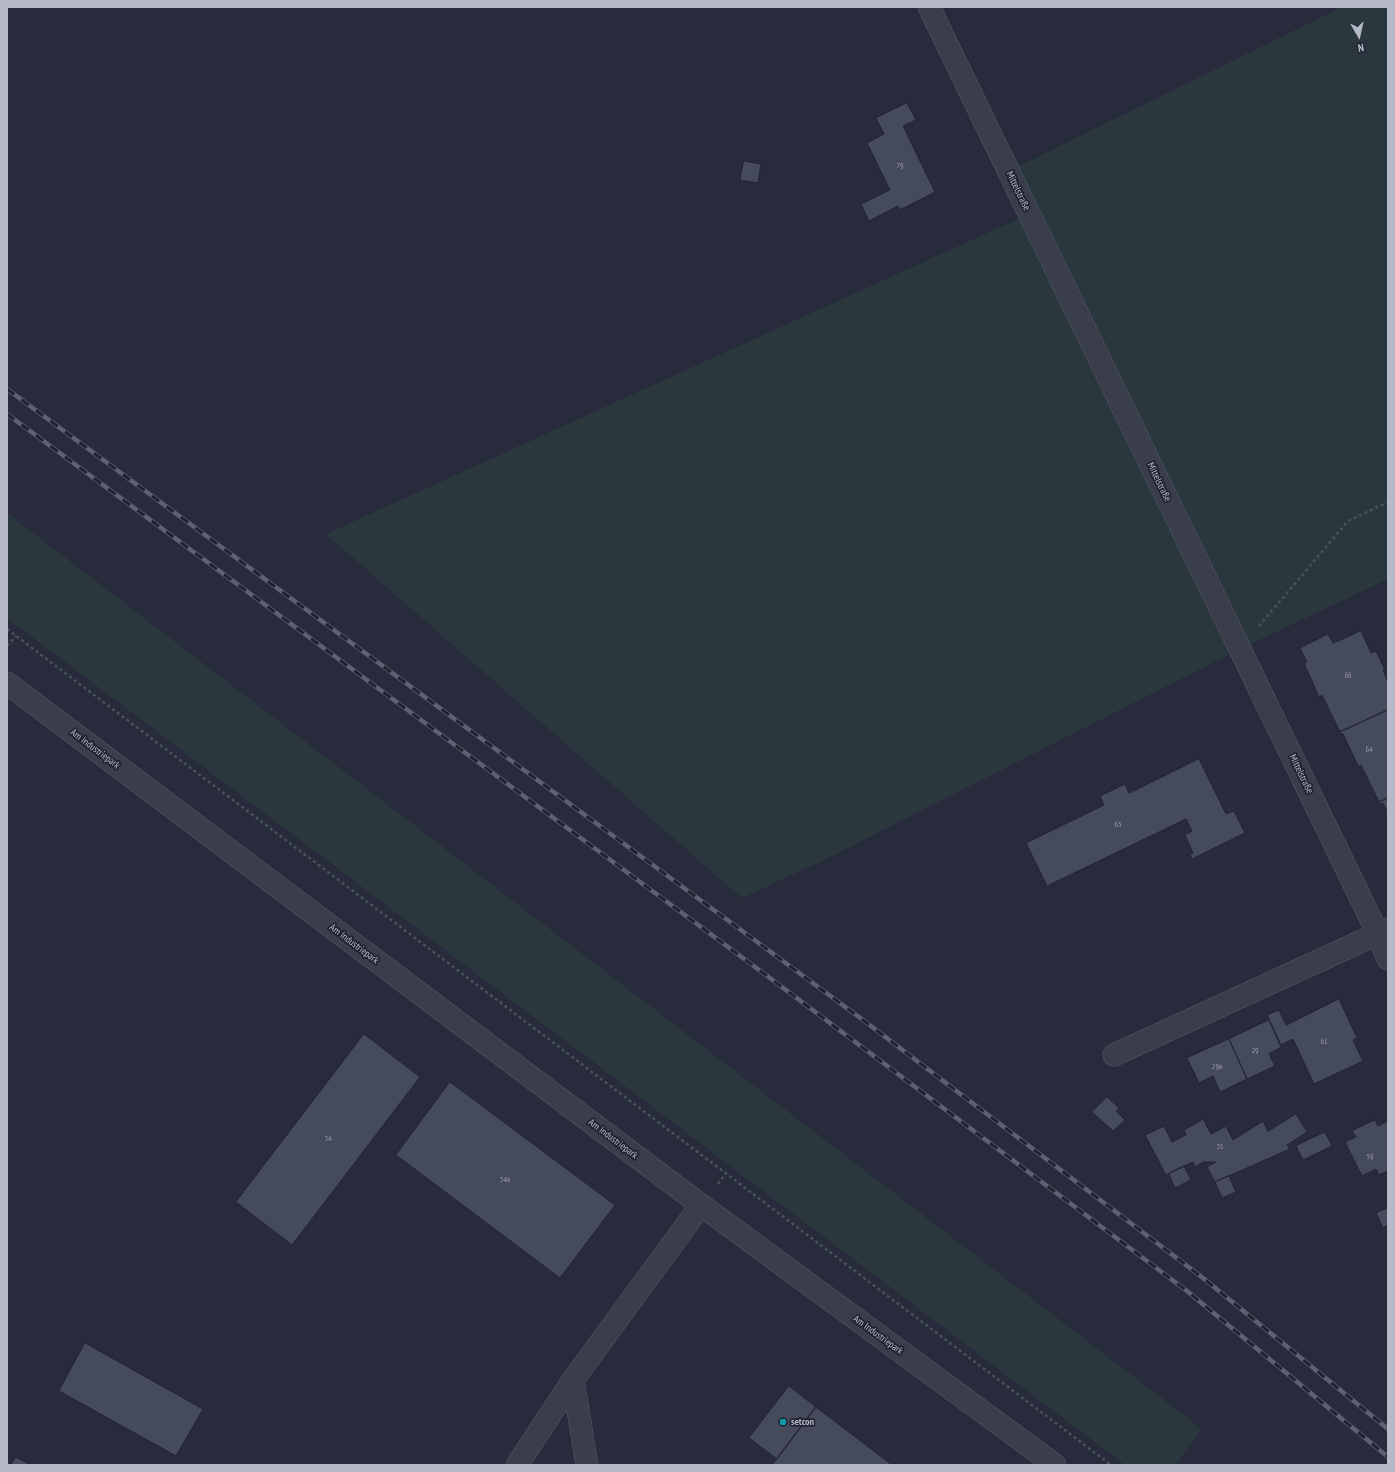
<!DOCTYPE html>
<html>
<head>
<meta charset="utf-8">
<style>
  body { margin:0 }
  #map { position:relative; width:1395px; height:1472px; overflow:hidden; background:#272b3c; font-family:"PT Sans Narrow",sans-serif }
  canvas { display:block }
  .frame { position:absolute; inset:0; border:8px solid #b6b9c7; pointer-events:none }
  .north { position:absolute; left:1339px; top:16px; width:40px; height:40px; -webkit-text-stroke:3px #1f2331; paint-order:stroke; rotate:171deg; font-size:11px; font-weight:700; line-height:16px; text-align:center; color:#b6b9c7 }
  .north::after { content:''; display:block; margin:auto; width:14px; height:18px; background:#b6b9c7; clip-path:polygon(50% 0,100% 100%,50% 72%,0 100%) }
</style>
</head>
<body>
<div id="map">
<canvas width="1395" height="1472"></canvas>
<div class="frame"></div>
<div class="north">N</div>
</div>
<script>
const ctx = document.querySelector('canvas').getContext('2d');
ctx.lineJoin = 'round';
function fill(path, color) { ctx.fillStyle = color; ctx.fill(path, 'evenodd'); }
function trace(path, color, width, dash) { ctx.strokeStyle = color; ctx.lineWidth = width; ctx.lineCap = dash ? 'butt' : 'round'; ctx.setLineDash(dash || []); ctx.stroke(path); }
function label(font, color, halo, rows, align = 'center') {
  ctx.font = font + ' "PT Sans Narrow",sans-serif'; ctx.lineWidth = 3.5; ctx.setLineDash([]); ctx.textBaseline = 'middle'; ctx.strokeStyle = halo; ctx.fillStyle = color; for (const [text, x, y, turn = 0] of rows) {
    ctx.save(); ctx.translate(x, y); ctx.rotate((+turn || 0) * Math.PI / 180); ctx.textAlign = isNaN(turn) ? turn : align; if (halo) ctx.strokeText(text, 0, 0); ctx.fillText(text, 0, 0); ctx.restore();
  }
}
fill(new Path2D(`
  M1342 7H1388V579L1240 649 824 860 742 898 326 534 1029 214 1009 171Z
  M7 513 1202 1429 1175 1465H1125L7 618Z`), '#2a383e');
const building = new Path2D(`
  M907 103 916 120 903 126 935 192 900 210 898 206 869 221 861 204 890 190 867 143 884 134 876 118Z
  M744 161 761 164 758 183 740 180Z
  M1361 631 1371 653 1376 651 1385 670H1383L1388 682V710L1340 732 1322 695 1319 697 1304 663 1307 662 1300 648 1328 634 1333 643Z
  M1388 710V798L1379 802 1361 765 1358 766 1343 734H1341L1340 732Z
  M1199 759 1226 814 1234 811 1245 833 1192 859 1190 854 1193 853 1185 835 1192 831 1186 819 1047 886 1026 843 1104 805 1100 796 1125 784 1129 793Z
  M1388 798V814L1383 803 1379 804V802Z
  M1339 999 1357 1038 1353 1040 1363 1061 1314 1084 1293 1039 1281 1045 1267 1015 1279 1010 1286 1025Z
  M1269 1020 1281 1047 1269 1054 1275 1066 1247 1079 1229 1039Z
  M364 1034 420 1077 292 1245 236 1202Z
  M1229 1039 1247 1079 1220 1092 1213 1076 1199 1083 1187 1058Z
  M450 1082 615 1205 560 1278 396 1155Z
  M1107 1097 1119 1108 1116 1111 1125 1120 1113 1131 1092 1112Z
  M1296 1114 1307 1132 1287 1145 1290 1149 1215 1182 1207 1167 1216 1162H1203L1195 1167 1193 1162 1166 1175 1145 1135 1164 1126 1172 1142 1186 1135 1184 1130 1203 1119 1211 1134 1226 1126 1233 1140 1263 1121 1268 1131Z
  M1375 1120 1378 1126 1388 1121V1171L1379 1175 1376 1169 1362 1176 1345 1142 1356 1137 1352 1131Z
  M1325 1132 1332 1146 1303 1160 1296 1146Z
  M1184 1166 1191 1180 1175 1188 1169 1174Z
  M1229 1176 1236 1192 1222 1198 1215 1182Z
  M1388 1208V1225L1383 1228 1376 1213Z
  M85 1343 203 1409 176 1456 59 1391Z
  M789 1386 816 1407 777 1459 749 1438Z
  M816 1407 892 1465H772Z
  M16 1457 31 1465H11Z`);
fill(building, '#464a5d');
trace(building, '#212533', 1);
const minor = new Path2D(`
  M929 7 1378 934 1388 959
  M7 683 701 1205 1055 1465
  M1114 1055 1388 929
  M573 1380 587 1465
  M517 1465 573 1380 701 1205`);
trace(minor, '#555967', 23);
trace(new Path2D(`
  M1259 626 1348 521 1388 502
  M7 629 1111 1465
  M7 646 16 636
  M718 1184 726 1173`), '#47535a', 2.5, [3, 3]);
trace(minor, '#3a3e4c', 22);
const rail = new Path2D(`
  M7 389 863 1020 1203 1278 1388 1429
  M7 414 770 978 1187 1291 1388 1457`);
trace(rail, '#5d6173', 4.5);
trace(rail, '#1f2331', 3, [9]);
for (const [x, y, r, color] of [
  [783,1422,4,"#0f9aa8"]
]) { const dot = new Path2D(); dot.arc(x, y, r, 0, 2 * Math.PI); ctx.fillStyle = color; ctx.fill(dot); trace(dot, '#1f2331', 1.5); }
label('8px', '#9a9dac', null, [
  ["79",900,166],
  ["66",1348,676],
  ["64",1369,750],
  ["65",1118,825],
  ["61",1324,1042],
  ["29",1255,1051],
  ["29a",1217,1067],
  ["34",328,1139],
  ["31",1220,1147],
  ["59",1370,1157],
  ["34a",505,1180]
]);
label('10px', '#b6b9c7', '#1f2331', [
  ["Mittelstraße",1018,191,64],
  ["Mittelstraße",1159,482,64],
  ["Am Industriepark",95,749,37],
  ["Mittelstraße",1301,774,64],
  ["Am Industriepark",354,944,37],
  ["Am Industriepark",613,1139,37],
  ["Am Industriepark",878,1335,36]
]);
label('bold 10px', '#b6b9c7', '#1f2331', [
  ["setcon",791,1422]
], 'left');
</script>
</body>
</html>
